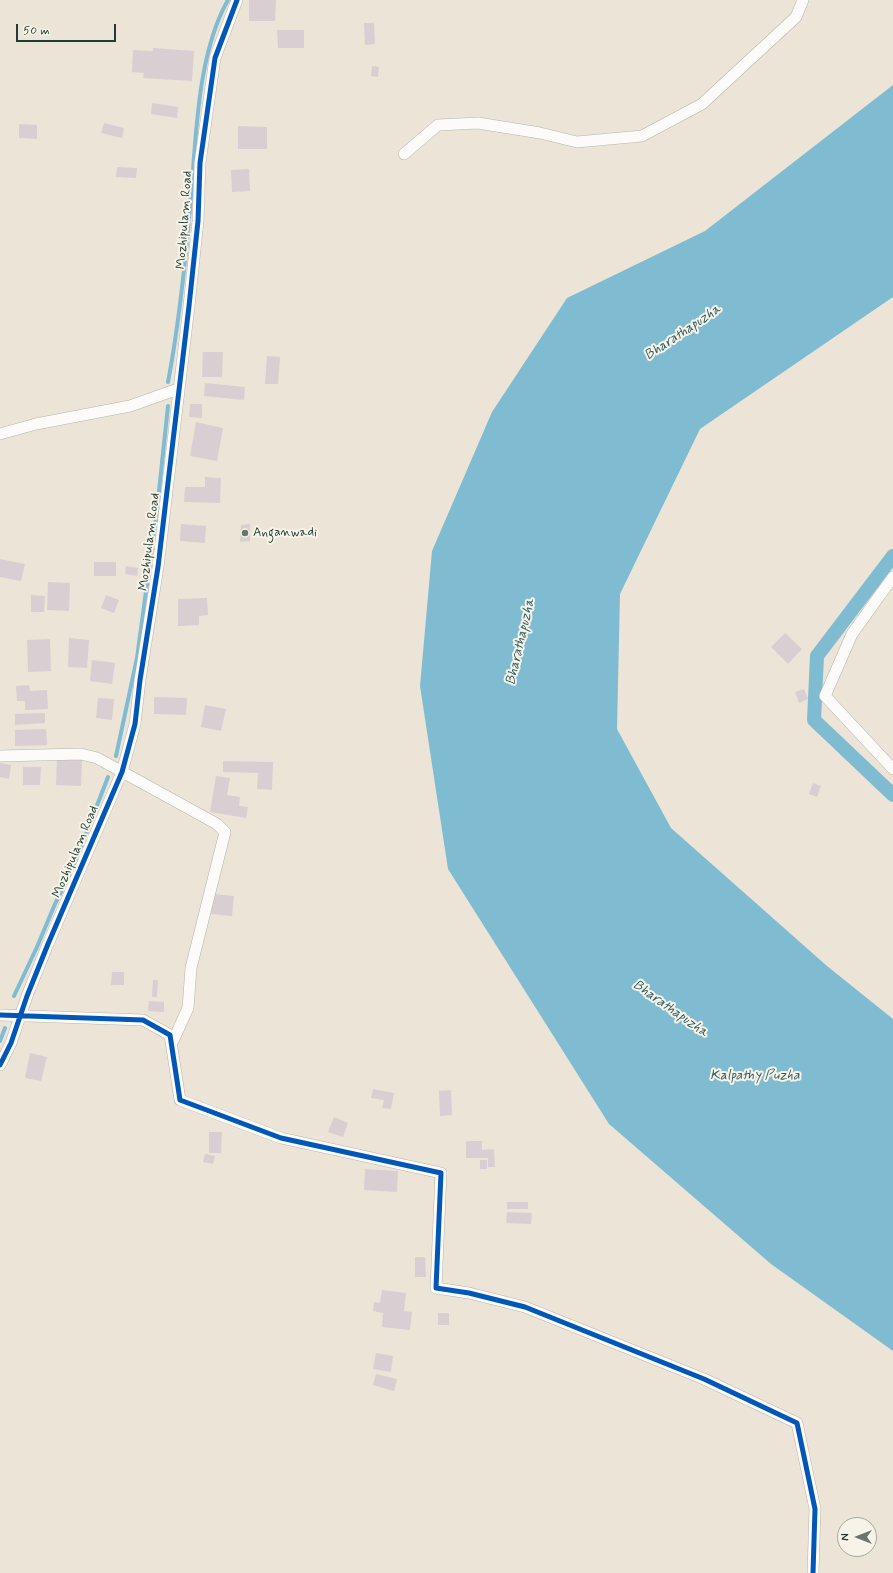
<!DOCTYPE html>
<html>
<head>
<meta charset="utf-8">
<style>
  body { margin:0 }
  #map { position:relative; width:893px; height:1573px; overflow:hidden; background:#ece4d6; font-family:Mynerve,sans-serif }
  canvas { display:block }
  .north { position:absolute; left:837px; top:1517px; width:40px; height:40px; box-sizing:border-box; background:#f7f3e8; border:1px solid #a1aaa0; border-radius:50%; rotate:270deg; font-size:11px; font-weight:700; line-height:16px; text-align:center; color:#1f3d34 }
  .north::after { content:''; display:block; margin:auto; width:14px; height:18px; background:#67776d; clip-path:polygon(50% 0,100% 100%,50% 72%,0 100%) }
  .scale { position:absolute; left:16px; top:24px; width:100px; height:18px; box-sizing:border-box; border:2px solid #1f3d34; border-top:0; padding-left:5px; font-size:12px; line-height:14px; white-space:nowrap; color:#1f3d34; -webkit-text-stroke:3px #f7f3e8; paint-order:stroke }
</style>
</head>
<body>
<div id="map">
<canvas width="893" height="1573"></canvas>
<div class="north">N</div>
<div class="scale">50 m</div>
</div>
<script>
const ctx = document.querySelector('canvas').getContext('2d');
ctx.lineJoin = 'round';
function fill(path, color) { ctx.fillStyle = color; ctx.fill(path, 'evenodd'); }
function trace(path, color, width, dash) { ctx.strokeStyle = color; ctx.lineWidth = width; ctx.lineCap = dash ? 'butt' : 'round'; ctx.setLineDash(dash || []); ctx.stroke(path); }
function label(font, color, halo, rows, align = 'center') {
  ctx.font = font + ' Mynerve,sans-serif'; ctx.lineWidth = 4; ctx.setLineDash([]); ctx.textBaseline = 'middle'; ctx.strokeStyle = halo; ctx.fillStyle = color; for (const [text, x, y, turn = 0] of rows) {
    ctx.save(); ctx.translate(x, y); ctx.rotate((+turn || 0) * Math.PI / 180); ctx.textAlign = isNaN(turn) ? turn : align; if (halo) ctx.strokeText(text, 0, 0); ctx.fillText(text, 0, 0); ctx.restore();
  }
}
fill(new Path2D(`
  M893 85V297L700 429 620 594 617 729 671 828 827 966 893 1019V1351L771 1264 609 1124 448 869 420 686 432 551 492 412 567 298 705 231Z`), '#80bcd1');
trace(new Path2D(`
  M168 382C179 325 185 266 190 208 196 144 196 56 228 0
  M116 756 137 658 157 510 168 406
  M14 996 37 947 55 904 74 865 108 777
  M0 1041 5 1028`), '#80bcd1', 4);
trace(new Path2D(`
  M893 556 817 656 814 720 893 795`), '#80bcd1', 14);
fill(new Path2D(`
  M249 0H276L275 21H249Z
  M364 23H374L375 44 365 45Z
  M277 30H304V48H278Z
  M153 48 194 51 192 81 143 78 144 73 132 72 133 50 153 51Z
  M372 66 379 67 378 77 371 76Z
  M152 103 178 107 177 118 151 114Z
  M104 123 124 128 122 138 101 133Z
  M19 124 37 125V139L19 138Z
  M238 126 267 127V149H238Z
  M117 167 137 168 136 178 116 177Z
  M249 169 250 191 232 192 231 170Z
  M203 352H223L222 377H202Z
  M267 356 280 357 278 384H265Z
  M205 383 245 387 244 400 204 396Z
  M190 404H202V418L189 417Z
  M196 422 223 428 217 461 190 456Z
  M205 477 221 478 220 503 184 502 185 487H205Z
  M181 524 206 526 205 543 180 541Z
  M250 524V541L240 542 241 525Z
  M0 559 25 564 21 581 0 577Z
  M94 562H116V576H94Z
  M126 566 138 568 137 576 125 574Z
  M48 582 70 583 69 611 47 610Z
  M31 595 45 596 44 612H31Z
  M106 595 119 600 114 613 101 608Z
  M207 598 208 615 199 616V625L178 626V599Z
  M785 633 802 649 788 664 771 647Z
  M69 638 89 640 87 668 68 667Z
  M50 639 51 671 28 672 27 640Z
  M92 660 115 663 112 684 90 681Z
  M29 685 30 691 47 690 48 709 25 710V701H17L16 686Z
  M804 689 808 699 799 703 795 692Z
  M154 697 187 698 186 715 154 714Z
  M98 698 114 699 112 720 96 718Z
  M205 705 226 709 221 731 201 727Z
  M45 713V723L15 725V714Z
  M46 729 47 745 15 746V730Z
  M57 758 82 759 81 786 56 785Z
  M223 761 273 762 272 790 257 789 258 773 223 772Z
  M0 763 11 765 9 779 0 777Z
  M23 767H41L40 785H23Z
  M216 776 230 778 227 795 240 797 239 806 248 807 246 818 210 812Z
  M813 783 821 786 817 797 809 794Z
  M213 894 234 896 232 916 211 914Z
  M112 972H124V985H111Z
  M153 980H158L157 997H152Z
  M149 1001 164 1002V1012L148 1011Z
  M30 1053 47 1057 41 1081 25 1078Z
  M373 1089 394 1093 391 1109 382 1108 384 1100 371 1098Z
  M451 1090 452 1115 440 1116 439 1091Z
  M334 1117 348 1123 343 1137 328 1132Z
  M209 1132H222L221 1153H209Z
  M466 1141H482V1150L494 1149 495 1167H488V1158H466Z
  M205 1154 215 1156 213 1164 203 1162Z
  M480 1160H487V1169H480Z
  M365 1169 398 1171 397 1192 364 1190Z
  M507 1202H528V1209H507Z
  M507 1212 532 1213 531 1224 506 1223Z
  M415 1257H425L426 1277H415Z
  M382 1290 406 1293 404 1311 412 1312 410 1330 382 1327 383 1313 373 1311 374 1302 380 1303Z
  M438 1313H449V1325H438Z
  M376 1353 393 1356 391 1372 373 1369Z
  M376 1374 397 1379 394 1391 373 1385Z`), '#d9cfd3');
const minor = new Path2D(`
  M404 154 438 125 478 123 540 133 577 142 642 136 702 104 796 17 803 0
  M0 434 36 424 130 406 178 389
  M893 577 852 634 825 696 893 769
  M0 756 81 754 97 758 217 824 225 832 191 968 188 1008 173 1041 171 1036
  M0 1015 143 1020 170 1035 180 1100 281 1138 441 1173 436 1288 469 1293 525 1307 704 1379 797 1423 815 1509 813 1573
  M0 1065 11 1043 27 996 48 944 122 772 135 724 140 680 158 567 189 306 198 221 200 163 215 58 237 0`);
trace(minor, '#b6b4ab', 12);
trace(minor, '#fcfbf9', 11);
trace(new Path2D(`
  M0 1015 143 1020 170 1035 180 1100 281 1138 441 1173 436 1288 469 1293 525 1307 704 1379 797 1423 815 1509 813 1573
  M0 1065 11 1043 27 996 48 944 122 772 135 724 140 680 158 567 189 306 198 221 200 163 215 58 237 0`), '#0057b8', 5);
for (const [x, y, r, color] of [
  [245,533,4,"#67776d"]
]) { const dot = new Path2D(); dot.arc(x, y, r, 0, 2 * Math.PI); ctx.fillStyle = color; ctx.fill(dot); trace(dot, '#f7f3e8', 1.5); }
label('13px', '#1f3d34', '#f7f3e8', [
  ["Mozhipulam Road",185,220,-86],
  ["Mozhipulam Road",150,542,-83],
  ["Mozhipulam Road",76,852,-67]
]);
label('13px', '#1f3d34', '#f7f3e8', [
  ["Anganwadi",253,533]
], 'left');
label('italic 14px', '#2e5e62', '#f7f3e8', [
  ["Bharathapuzha",683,333,-34],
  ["Bharathapuzha",521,642,-77],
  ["Bharathapuzha",670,1009,35],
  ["Kalpathy Puzha",755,1076]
]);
</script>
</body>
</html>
